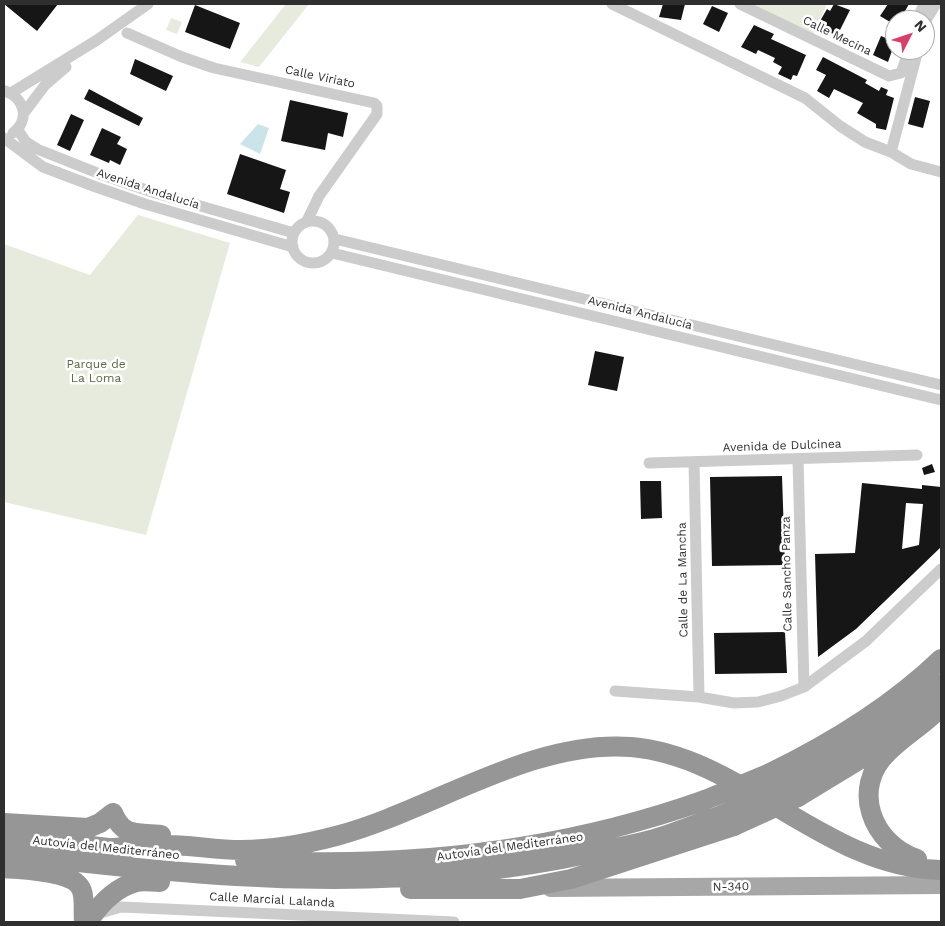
<!DOCTYPE html>
<html>
<head>
<meta charset="utf-8">
<style>
  body { margin:0 }
  #map { position:relative; width:945px; height:926px; overflow:hidden; background:#fff; font-family:"Work Sans",sans-serif }
  canvas { display:block }
  .frame { position:absolute; inset:0; border:5px solid #2f2f2f; pointer-events:none }
  .north { position:absolute; left:885px; top:10px; width:50px; height:50px; box-sizing:border-box; background:#fff; border:1px solid #acacac; border-radius:50%; rotate:49deg; font-size:14px; font-weight:700; line-height:20px; text-align:center; color:#2f2f2f }
  .north::after { content:''; display:block; margin:auto; width:18px; height:22px; background:#d93d68; clip-path:polygon(50% 0,100% 100%,50% 72%,0 100%) }
</style>
</head>
<body>
<div id="map">
<canvas width="945" height="926"></canvas>
<div class="frame"></div>
<div class="north">N</div>
</div>
<script>
const ctx = document.querySelector('canvas').getContext('2d');
ctx.lineJoin = 'round';
function fill(path, color) { ctx.fillStyle = color; ctx.fill(path, 'evenodd'); }
function trace(path, color, width, dash) { ctx.strokeStyle = color; ctx.lineWidth = width; ctx.lineCap = dash ? 'butt' : 'round'; ctx.setLineDash(dash || []); ctx.stroke(path); }
function label(font, color, halo, rows, align = 'center') {
  ctx.font = font + ' "Work Sans",sans-serif'; ctx.lineWidth = 5; ctx.setLineDash([]); ctx.textBaseline = 'middle'; ctx.strokeStyle = halo; ctx.fillStyle = color; for (const [text, x, y, turn = 0] of rows) {
    ctx.save(); ctx.translate(x, y); ctx.rotate((+turn || 0) * Math.PI / 180); ctx.textAlign = isNaN(turn) ? turn : align; if (halo) ctx.strokeText(text, 0, 0); ctx.fillText(text, 0, 0); ctx.restore();
  }
}
fill(new Path2D(`
  M286 4H309L259 67 240 62Z
  M752 4H827L813 34Z
  M171 18 182 22 177 34 166 30Z
  M138 215 230 243 146 535 4 502V244L90 275Z`), '#e7ebdd');
fill(new Path2D(`
  M258 124 269 128 260 154 240 144Z`), '#cbe4e9');
fill(new Path2D(`
  M4 4H58L37 31Z
  M663 4H685L681 20 659 17Z
  M834 4 850 10 837 36 821 28 824 22 820 21 827 9 830 11Z
  M888 4H909L900 20 890 22 880 16Z
  M195 5 240 23 230 49 185 32Z
  M712 6 728 13 719 32 703 24Z
  M754 25 774 34 771 39 806 55 797 76 793 75 791 80 778 74 782 67 773 62 775 58 758 50 756 54 741 47Z
  M881 36 895 42 888 62 873 55Z
  M823 57 867 80 865 83 879 91 881 87 888 90 886 95 894 98 886 130 876 128V124L857 113 863 103 834 89 829 98 817 91 826 75 816 70Z
  M135 59 173 76 166 91 130 74Z
  M89 89 143 118 139 126 84 99Z
  M915 97 930 101 923 128 908 124Z
  M290 100 348 113 343 137 328 133 325 150 281 141Z
  M71 114 84 120 70 151 57 145Z
  M102 128 121 137 117 144 127 149 120 165 110 160 109 163 90 155Z
  M240 154 286 170 280 189 290 192 284 213 227 194Z
  M595 351 624 357 617 391 588 385Z
  M932 464 935 472 924 475 922 468Z
  M782 476 785 565 712 566 710 477Z
  M640 481H661L662 518 641 519Z
  M862 483 922 489V485L941 487V547L856 629 818 657 815 554 855 553ZM906 503 923 504 919 545 902 549Z
  M785 632 787 673 715 674 714 633Z`), '#161616');
trace(new Path2D(`
  M612 4 805 98 840 126 865 142 891 152 911 164 941 172
  M740 4 889 76 901 73 909 50
  M917 20 924 4
  M925 22 936 4
  M127 33 182 57 214 68 374 103 377 106V114L319 196 307 221
  M5 91C25 98 30 120 13 133
  M11 93 97 40 148 4
  M24 113 45 85 66 67
  M18 130 26 142 37 149 100 174 152 192 294 233
  M4 138 43 167 96 187 145 204 293 247
  M891 152 918 50
  M292 242a21 21 0 1 1 42 0a21 21 0 1 1-42 0Z
  M335 239 941 385
  M332 253 941 400
  M798 460 804 687
  M694 462 699 697
  M649 463 917 455
  M615 691 699 697 734 703 758 702 781 696 804 687 866 641 941 569
  M97 914 121 907 454 922`), '#ccc', 11);
trace(new Path2D(`
  M551 888 941 885`), '#a7a7a7', 18);
trace(new Path2D(`
  M768 774C830 744 891 707 941 659
  M785 787 884 729 941 684
  M798 797 890 741
  M4 823 88 828 100 823 113 813C124 838 136 832 161 835
  M4 836 126 850
  M114 848C127 847 140 845 153 845 182 843 212 850 241 850 272 850 306 844 336 836 431 811 531 739 631 747 742 756 825 868 941 870
  M4 853C199 878 397 896 591 853 612 848 634 845 654 839 677 832 699 823 722 815
  M917 859C872 844 850 788 888 752 904 736 925 724 941 707
  M245 860C402 869 556 853 705 800
  M4 868C23 870 76 870 82 891 85 900 83 913 84 922
  M410 889H520L571 879 734 826
  M88 922C99 905 114 888 136 882 143 880 152 882 160 882`), '#969696', 20);
trace(new Path2D(`
  M705 800 768 774
  M722 815 785 787
  M734 826 798 797`), '#969696', 20);
label('12px', '#2f2f2f', '#fff', [
  ["Calle Mecina",837,36,26],
  ["Calle Viriato",320,77,12],
  ["Avenida Andalucía",148,189,18],
  ["Avenida Andalucía",640,313,14],
  ["Avenida de Dulcinea",782,446,-2],
  ["Calle Sancho Panza",787,574,-91],
  ["Calle de La Mancha",683,580,-91],
  ["Autovía del Mediterráneo",510,847,-8],
  ["Autovía del Mediterráneo",106,848,6],
  ["N-340",731,887,-1],
  ["Calle Marcial Lalanda",272,900,3]
]);
label('12px', '#5a673f', '#fff', [
  ["Parque de",96,364],
  ["La Loma",96,378]
]);
</script>
</body>
</html>
